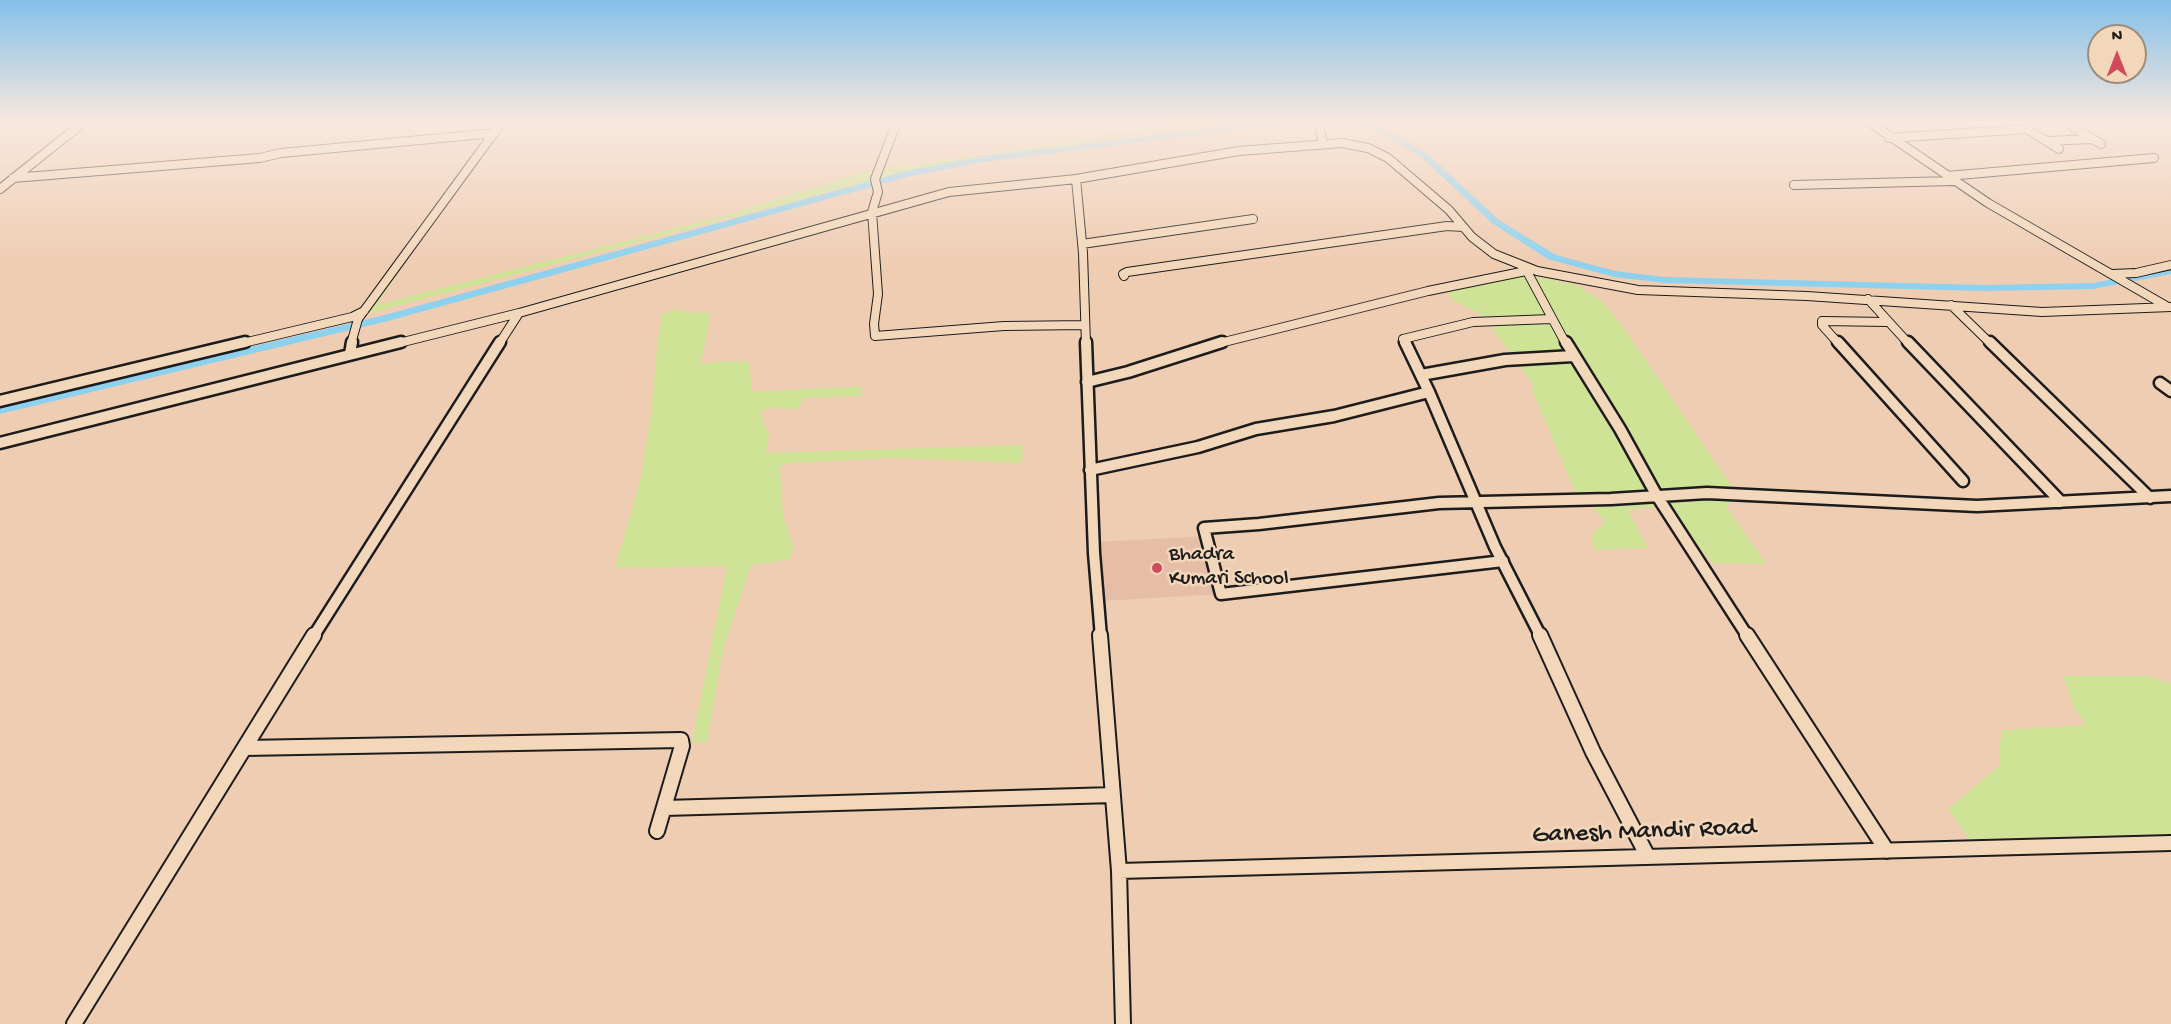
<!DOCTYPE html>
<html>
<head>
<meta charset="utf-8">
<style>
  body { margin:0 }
  #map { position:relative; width:2171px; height:1024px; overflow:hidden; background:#efcdb3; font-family:"Gochi Hand",sans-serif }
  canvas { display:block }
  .north { position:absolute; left:2087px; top:24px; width:60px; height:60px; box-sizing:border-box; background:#f3d7ba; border:2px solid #9d8c7b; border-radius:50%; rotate:0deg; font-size:16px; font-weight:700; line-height:24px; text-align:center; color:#1c1c1c }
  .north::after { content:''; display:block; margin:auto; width:21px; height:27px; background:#d1495b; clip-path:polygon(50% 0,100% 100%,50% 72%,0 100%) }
</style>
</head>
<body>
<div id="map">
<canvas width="2171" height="1024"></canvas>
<div class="north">N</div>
</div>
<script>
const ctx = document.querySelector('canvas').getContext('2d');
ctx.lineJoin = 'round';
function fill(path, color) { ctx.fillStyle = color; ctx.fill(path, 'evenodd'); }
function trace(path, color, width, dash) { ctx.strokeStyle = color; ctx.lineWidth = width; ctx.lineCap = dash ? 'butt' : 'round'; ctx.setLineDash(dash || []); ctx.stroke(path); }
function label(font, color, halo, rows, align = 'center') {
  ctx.font = font + ' "Gochi Hand",sans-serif'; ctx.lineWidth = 5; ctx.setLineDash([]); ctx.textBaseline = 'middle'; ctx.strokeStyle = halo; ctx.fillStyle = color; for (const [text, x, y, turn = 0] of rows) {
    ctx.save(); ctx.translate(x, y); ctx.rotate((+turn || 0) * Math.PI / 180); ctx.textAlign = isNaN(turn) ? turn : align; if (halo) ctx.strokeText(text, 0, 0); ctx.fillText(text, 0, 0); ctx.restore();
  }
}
fill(new Path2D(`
  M1208 536 1221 594 1103 601 1096 542Z`), '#e6bea8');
fill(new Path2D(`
  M1197 122H1267L984 157 879 179 889 156 886 167 890 168Z
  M874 169 870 181 366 314 402 269 376 305 719 217Z
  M1531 276 1577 285 1603 302 1625 330 1739 497 1726 506 1766 564 1712 563 1667 505 1628 510 1648 548 1593 550 1592 534 1605 523 1594 508 1576 494 1534 395 1532 383 1483 316 1454 301 1444 289 1461 282Z
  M677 309 683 312 711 313 701 364 723 361 749 362 752 392 861 386V396L802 398 799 409 771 408 759 411 769 435 766 453 1023 445 1022 463 894 458 790 463 780 466 783 516 794 548 789 560 751 565 724 646 707 743 692 742 727 566 615 568 640 482 651 415 658 337 663 313Z
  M2063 676H2149L2171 684V834L1969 839 1948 809 2000 765 1999 748 2002 730 2086 725 2074 708Z`), '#cfe397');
fill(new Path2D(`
  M1261 122H1285L1281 125 984 162 911 176 388 321 0 414V406L381 316 910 170 984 156Z
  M1343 122H1358L1385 128 1429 155 1499 220 1556 255 1615 271 1665 277 1985 285 2093 283 2171 268V274L2093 289 1985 291 1665 283 1614 277 1548 259 1493 224 1423 159 1379 132Z`), '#8ed1ef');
const streetFar2 = new Path2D(`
  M897 122 875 179 878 192 872 212 878 294 874 324 875 336 1004 326 1085 325
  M1318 122 1323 144
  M1869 122 1988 203 2168 307
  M2065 122 2101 144
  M1889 138 2027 129 2059 149
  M2047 141 2092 139
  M1947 176 2154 158
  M13 178 260 158 281 153 495 133
  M1794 185 1954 181
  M0 189 84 122
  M1082 244 1253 219
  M1524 266 1566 344
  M2112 274 2136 273 2171 265
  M1124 276 1123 274 1127 272 1447 226 1463 227
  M1868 299 1909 344
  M1951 305 1991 344
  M239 344 352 317 364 311
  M351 344 358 319 502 122
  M395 344 519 313 949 192 1076 179
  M499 344 519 313
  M1086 344 1083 253 1076 179 1239 151 1342 143 1368 148 1388 158 1449 210 1472 237 1494 254 1537 271 1638 290 1807 296 2042 312 2171 307
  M1216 344 1428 291 1526 271
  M1405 344 1403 339 1473 322 1551 319
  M1839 344 1822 325V321L1887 322`);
const streetFar1 = new Path2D(`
  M1086 342 1094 553 1101 637
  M1405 342 1429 392 1495 547 1541 637
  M1566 342 1620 429 1657 496 1748 637
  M1838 342 1963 481
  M1908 342 2061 502
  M1990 342 2150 498
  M350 354 352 342
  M1421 375 1505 360 1573 356
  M1087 382 1128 372 1222 342
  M2160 383 2171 391
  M0 401 245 342
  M0 443 401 342
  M1090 470 1198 447 1256 429 1334 416 1429 392
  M1503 561 1221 594 1204 528 1259 524 1439 503 1611 499 1707 493 1977 506 2171 496
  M313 637 500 342`);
const street = new Path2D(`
  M1100 635 1119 871 1123 1024
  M1540 635 1593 752 1648 857
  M1747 635 1887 851
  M245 748 681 740 682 746 657 831
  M665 808 1113 795
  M1119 871 2171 843
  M74 1024 314 635`);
trace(streetFar2, '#1c1c1c', 10);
trace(streetFar1, '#1c1c1c', 15);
trace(street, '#1c1c1c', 18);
trace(streetFar2, '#f3d7ba', 8);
trace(streetFar1, '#f3d7ba', 10);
trace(street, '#f3d7ba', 14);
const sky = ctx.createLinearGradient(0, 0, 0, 265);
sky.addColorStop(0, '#84c0eb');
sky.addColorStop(0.46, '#f8e8dd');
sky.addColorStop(1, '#f8e8dd00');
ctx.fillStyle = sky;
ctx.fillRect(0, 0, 2171, 265);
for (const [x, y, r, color] of [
  [1157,568,6,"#d1495b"]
]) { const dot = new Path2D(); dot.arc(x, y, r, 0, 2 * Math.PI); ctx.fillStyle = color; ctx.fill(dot); trace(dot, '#f3d7ba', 2); }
label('21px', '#1c1c1c', '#f3d7ba', [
  ["Bhadra",1169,556],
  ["Kumari School",1169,580]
], 'left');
label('26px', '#1c1c1c', '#f3d7ba', [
  ["Ganesh Mandir Road",1644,833,-2]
]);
</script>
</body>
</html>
